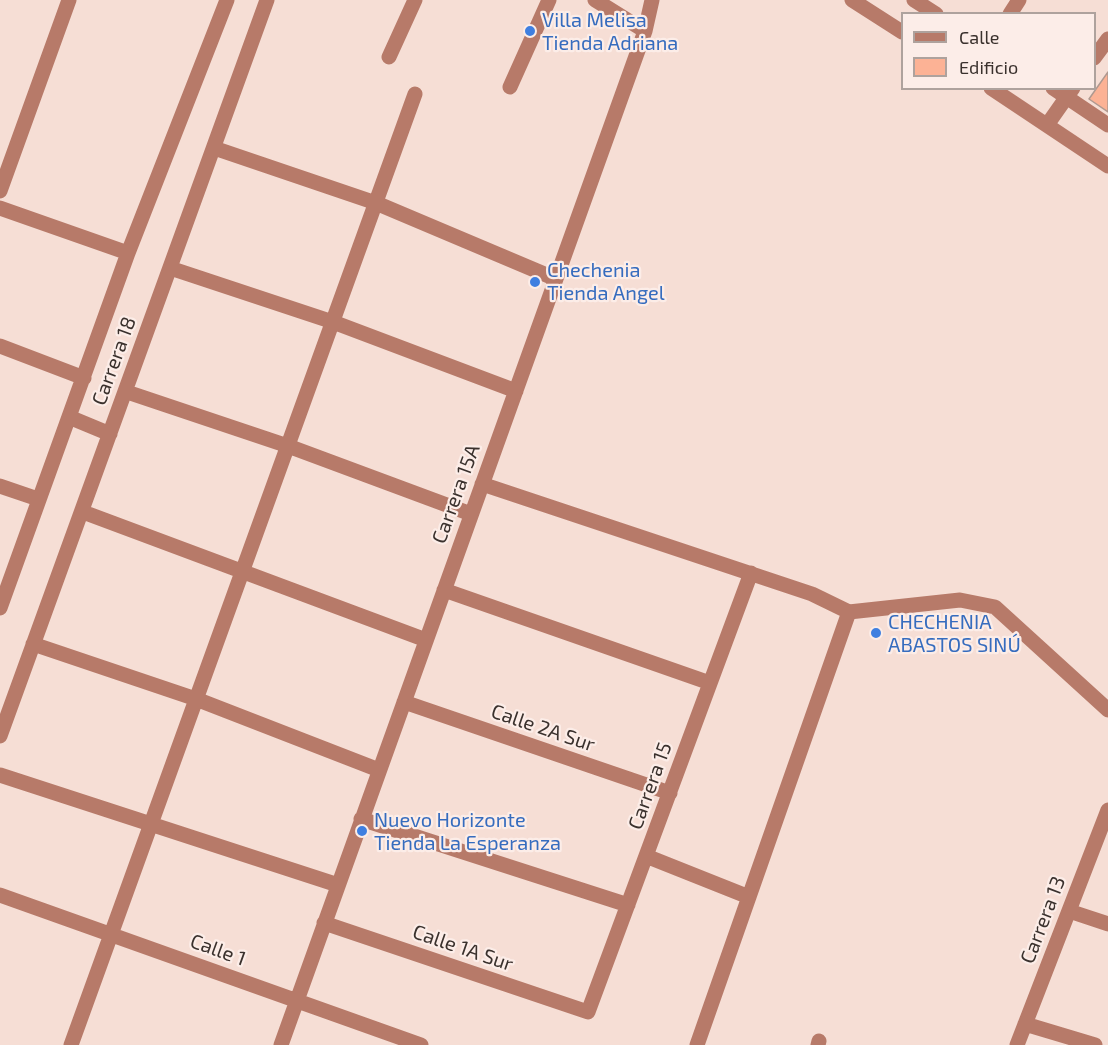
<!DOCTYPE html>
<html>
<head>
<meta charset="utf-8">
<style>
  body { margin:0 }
  #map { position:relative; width:1108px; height:1045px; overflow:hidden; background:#f6ded5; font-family:"Exo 2",sans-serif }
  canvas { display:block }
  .legend { position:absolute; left:901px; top:12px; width:195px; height:78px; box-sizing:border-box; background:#fcede8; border:2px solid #aea29d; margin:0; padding:8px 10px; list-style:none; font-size:18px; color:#3a312d }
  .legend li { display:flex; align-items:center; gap:12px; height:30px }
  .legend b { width:30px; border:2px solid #aea29d }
</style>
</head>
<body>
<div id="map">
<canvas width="1108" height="1045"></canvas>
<ul class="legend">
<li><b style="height:8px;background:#b77a69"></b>Calle</li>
<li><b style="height:16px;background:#fcb295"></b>Edificio</li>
</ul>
</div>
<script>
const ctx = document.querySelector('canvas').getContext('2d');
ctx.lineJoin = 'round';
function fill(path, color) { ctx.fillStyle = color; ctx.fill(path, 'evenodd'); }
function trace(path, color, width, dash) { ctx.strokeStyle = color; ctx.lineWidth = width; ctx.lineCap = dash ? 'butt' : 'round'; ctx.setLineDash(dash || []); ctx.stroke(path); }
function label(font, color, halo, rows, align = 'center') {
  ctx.font = font + ' "Exo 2",sans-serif'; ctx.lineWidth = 4.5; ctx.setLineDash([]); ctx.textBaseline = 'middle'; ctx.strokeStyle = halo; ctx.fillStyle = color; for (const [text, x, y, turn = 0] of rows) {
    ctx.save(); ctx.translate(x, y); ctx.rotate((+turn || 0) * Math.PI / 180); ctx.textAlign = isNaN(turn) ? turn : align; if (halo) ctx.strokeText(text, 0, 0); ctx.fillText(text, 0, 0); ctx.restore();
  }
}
const building = new Path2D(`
  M1108 72V112L1089 99Z`);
fill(building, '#fcb295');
trace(building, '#af9990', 1.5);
trace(new Path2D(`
  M595 0 645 31
  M852 0 902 32
  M914 0 936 14
  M1010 14 1019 0
  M389 57 415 0
  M1094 58 1108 39
  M510 87 549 0
  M991 88 1108 166
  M1053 88 1108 125
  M1047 125 1073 88
  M214 148 376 203 556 279
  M0 191 69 0
  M0 208 128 253
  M170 268 333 322 516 391
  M0 346 84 378
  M127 392 288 446 471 514
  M69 417 110 434
  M482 484 812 594 849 612 960 600 995 607 1108 710
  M0 486 38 499
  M83 512 426 640
  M444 590 710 683
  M0 608 128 253 227 0
  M33 644 196 699 379 770
  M404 702 670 793
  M0 736 267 0
  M0 775 338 885
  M361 819 628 905
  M646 856 749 897
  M0 895 421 1045
  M1069 911 1108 924
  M324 923 588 1012 751 573
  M1025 1024 1095 1045
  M71 1045 415 94
  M281 1045 645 31 652 0
  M697 1045 849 612
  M818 1045 819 1041
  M1017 1045 1108 810`), '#b77a69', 15);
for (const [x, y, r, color] of [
  [530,31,6,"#3f7fe0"],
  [535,282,6,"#3f7fe0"],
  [876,633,6,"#3f7fe0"],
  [362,831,6,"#3f7fe0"]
]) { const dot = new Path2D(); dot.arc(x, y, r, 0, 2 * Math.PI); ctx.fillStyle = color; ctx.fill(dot); trace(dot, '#fcede8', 2); }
label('20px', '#366cbe', '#fcede8', [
  ["Villa Melisa",542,20],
  ["Tienda Adriana",542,43],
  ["Chechenia",547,270],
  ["Tienda Angel",547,293],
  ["CHECHENIA",888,622],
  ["ABASTOS SINÚ",888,645],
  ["Nuevo Horizonte",374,820],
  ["Tienda La Esperanza",374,843]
], 'left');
label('20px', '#3a312d', '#fcede8', [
  ["Carrera 18",114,361,-70],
  ["Carrera 15A",456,494,-70],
  ["Calle 2A Sur",543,728,19],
  ["Carrera 15",650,786,-70],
  ["Carrera 13",1043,920,-69],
  ["Calle 1A Sur",463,948,19],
  ["Calle 1",218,950,20]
]);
</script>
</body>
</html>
